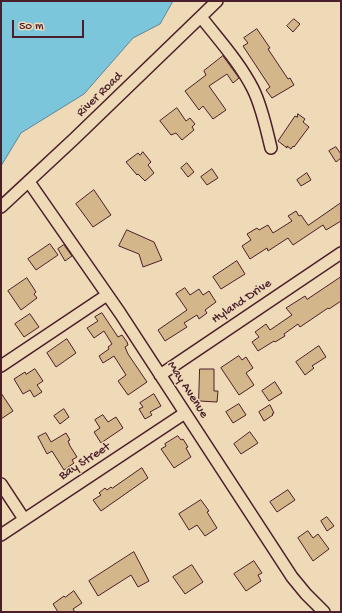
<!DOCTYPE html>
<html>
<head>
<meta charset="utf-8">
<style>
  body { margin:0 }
  #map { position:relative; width:342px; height:613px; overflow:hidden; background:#efdab8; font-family:"Gochi Hand",sans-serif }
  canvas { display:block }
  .frame { position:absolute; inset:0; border:2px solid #4a1f2b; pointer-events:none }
  .scale { position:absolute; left:12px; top:20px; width:72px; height:18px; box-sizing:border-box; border:2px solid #4a1f2b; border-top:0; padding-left:5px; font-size:12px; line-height:14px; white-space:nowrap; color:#4a1f2b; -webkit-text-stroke:3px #efdab8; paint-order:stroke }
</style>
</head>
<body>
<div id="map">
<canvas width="342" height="613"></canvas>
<div class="frame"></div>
<div class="scale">50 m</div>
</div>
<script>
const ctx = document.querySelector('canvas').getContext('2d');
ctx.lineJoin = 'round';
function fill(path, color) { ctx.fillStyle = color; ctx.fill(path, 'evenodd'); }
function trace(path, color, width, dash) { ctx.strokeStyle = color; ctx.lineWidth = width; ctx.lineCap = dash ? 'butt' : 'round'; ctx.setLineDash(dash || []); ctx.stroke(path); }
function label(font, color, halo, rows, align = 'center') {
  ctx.font = font + ' "Gochi Hand",sans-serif'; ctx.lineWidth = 3; ctx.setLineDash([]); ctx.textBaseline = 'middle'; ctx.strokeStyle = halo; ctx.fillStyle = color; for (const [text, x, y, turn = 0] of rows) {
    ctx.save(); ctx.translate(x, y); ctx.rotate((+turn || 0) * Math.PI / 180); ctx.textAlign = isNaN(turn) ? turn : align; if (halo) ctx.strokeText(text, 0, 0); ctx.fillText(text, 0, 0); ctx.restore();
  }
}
const water = new Path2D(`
  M1 1H173L160 24 133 38 84 94 21 133 1 166Z`);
fill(water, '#7bc6db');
trace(water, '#678395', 1);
const building = new Path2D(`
  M294 19 300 24 293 32 287 26Z
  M257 29 270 48 268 49 288 79 290 78 294 85 272 98 266 90 270 87 243 46 248 43 244 38Z
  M223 56 239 78 233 83 227 74 209 86 226 110 213 119 203 106 199 110 185 91 206 75 204 71Z
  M177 108 186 121 190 118 195 124 192 127 194 130 182 140 176 133 171 135 160 121Z
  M298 114 305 119 303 122 309 127 294 147 293 146 291 149 287 146V148L278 141 295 116 297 117Z
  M336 147 341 154V158L336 162 329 151Z
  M143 152 151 162 148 165 154 173 145 181 138 174 137 175 126 162 138 153 140 155Z
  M187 163 194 172 188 177 181 168Z
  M212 169 218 178 207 185 201 177Z
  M307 173 311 180 301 186 297 180Z
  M94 190 111 215 93 227 76 204Z
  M341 203V221L326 230 323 225 293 245 288 238 268 251 267 248 250 259 242 246 251 240 247 234 257 228 259 230 268 225 273 233 292 221 288 216 296 211 299 216 301 215 308 225Z
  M127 230 154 242 162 260 143 267 139 254 119 246Z
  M50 244 58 255 36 270 28 259Z
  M64 245 72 256 65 261 58 249Z
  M237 261 245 274 221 289 213 277Z
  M341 277V301L329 309 328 308 300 327 298 324 284 334 285 336 275 342 274 341 258 351 252 342 259 337 255 332 266 324 270 330 292 315 286 308 305 296 307 299Z
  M27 278 36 292 34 294 37 298 21 310 8 291Z
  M185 288 190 295 199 289 203 295 209 291 216 302 205 310 207 313 199 319 197 315 184 323 187 327 165 341 158 330 187 310 176 294Z
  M102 313 118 337 122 335 127 342 128 345 125 347 128 354 147 382 128 395 118 381 126 375 114 356 103 363 99 356 109 349 108 347 112 344 104 331 94 338 87 328 98 321 95 317Z
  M30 314 39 327 24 337 15 324Z
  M67 339 76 353 56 367 47 353Z
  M319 346 326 357 312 366 314 368 305 375 296 362Z
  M239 356 242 360 246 357 253 368 246 373 254 385 239 395 221 368Z
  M35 369 43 381 37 385 42 392 34 397 30 390 23 394 14 379 25 372 26 374Z
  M200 369H214V391H218L217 402 199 401Z
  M275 382 282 393 269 401 262 391Z
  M1 393 13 411 1 419Z
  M154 394 161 406 150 412 152 415 145 419 139 409 143 407 140 403Z
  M239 404 246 415 233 423 226 412Z
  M270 405 274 413 272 414 273 415 264 421 259 412Z
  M64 409 69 417 60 424 54 416Z
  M103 415 108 422 116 417 123 428 101 443 94 432 100 428 95 420Z
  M250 432 258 443 241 454 234 444Z
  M46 433 51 442 66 433 70 440 68 441 70 446 77 457 72 460 74 463 64 470 52 451 47 454 38 437Z
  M178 436 181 440 183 439 188 447 186 448 191 457 174 468 161 449 166 446 165 444Z
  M142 468 148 478 101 511 93 500 101 495 99 493 105 488 107 490 111 487 112 488Z
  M288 490 295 500 277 512 270 502Z
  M201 500 209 511 207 512 217 528 205 536 197 525 189 530 179 514Z
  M327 517 334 526 327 531 321 521Z
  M308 531 313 538 318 534 329 549 313 561 298 538Z
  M134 552 149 581 138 587 131 575 98 596 89 581Z
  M254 561 262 573 258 575 261 581 246 591 234 574Z
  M192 565 203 582 185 594 173 577Z
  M74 591 82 603 73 609 75 612H58L53 604 64 596 65 597Z`);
fill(building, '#d3b689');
trace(building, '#4a1f2b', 1);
const minor = new Path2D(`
  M201 17C219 40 240 63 253 89 262 107 266 128 271 148
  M29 182 120 313 292 577 306 594 324 612
  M1 207 74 139 217 1
  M1 366 107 295
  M160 375 341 253
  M1 484 24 519
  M1 535 185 413`);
trace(minor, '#4a1f2b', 14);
trace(minor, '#efdab8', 11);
label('13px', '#4a1f2b', '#efdab8', [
  ["River Road",100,95,-44],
  ["Hyland Drive",242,302,-34],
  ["May Avenue",187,390,57],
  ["Bay Street",85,462,-33]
]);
</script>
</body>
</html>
